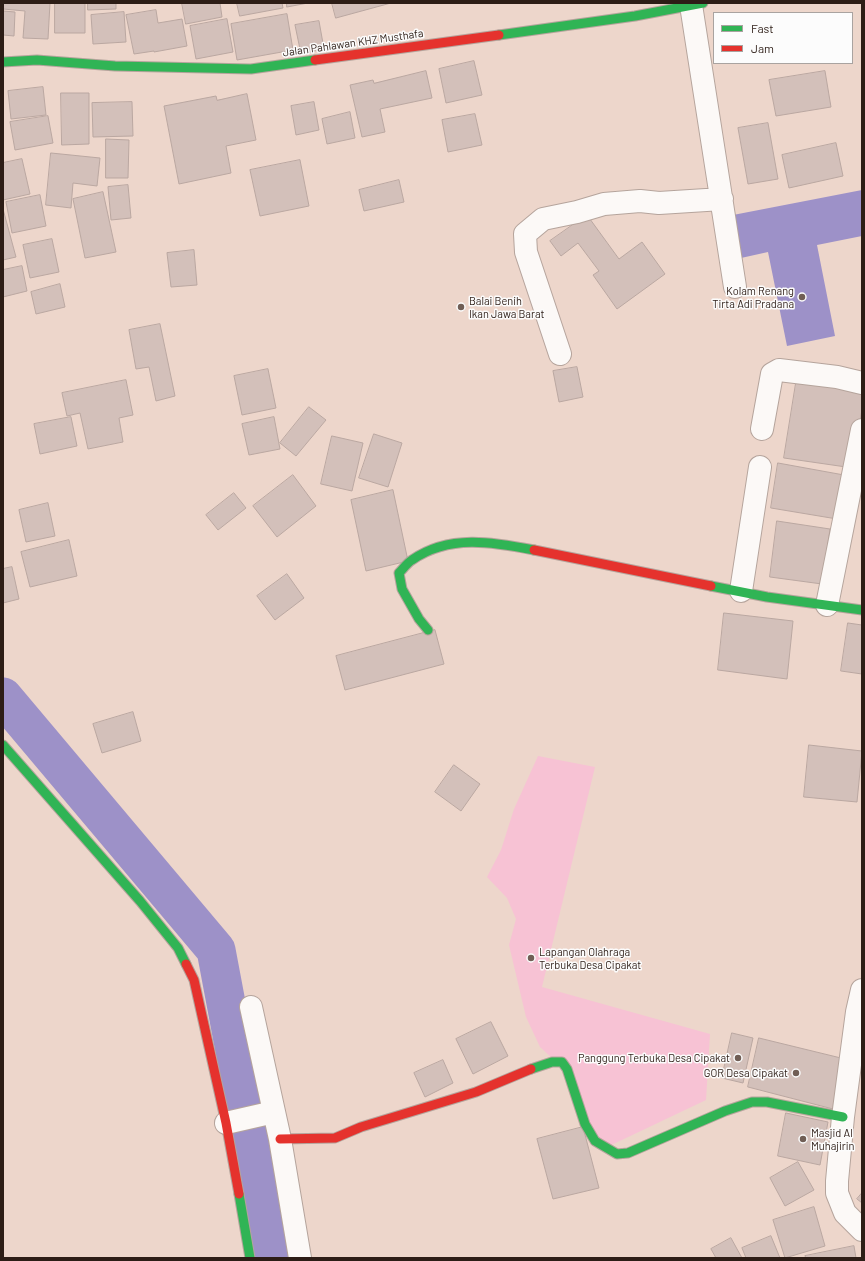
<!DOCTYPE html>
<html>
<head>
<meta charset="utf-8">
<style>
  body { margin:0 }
  #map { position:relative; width:865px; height:1261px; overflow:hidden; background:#edd6cb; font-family:Barlow,sans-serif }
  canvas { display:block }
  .frame { position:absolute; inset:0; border:4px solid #2d1d16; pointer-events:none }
  .legend { position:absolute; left:713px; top:12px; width:140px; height:52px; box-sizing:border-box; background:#fcfcfc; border:1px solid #a9a3a0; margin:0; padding:5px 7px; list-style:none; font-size:12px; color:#2d1d16 }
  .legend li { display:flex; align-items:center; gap:8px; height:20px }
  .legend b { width:20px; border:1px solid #a9a3a0 }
</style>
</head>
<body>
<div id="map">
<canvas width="865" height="1261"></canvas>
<div class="frame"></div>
<ul class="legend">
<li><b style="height:5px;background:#30b455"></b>Fast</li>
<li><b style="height:5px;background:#e5322d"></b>Jam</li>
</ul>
</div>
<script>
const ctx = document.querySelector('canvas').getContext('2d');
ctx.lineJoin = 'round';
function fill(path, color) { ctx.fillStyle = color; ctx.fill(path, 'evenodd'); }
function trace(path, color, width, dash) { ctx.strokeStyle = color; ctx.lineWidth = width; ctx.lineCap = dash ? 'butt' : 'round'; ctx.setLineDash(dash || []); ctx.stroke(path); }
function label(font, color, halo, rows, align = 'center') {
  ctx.font = font + ' Barlow,sans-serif'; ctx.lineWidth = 3; ctx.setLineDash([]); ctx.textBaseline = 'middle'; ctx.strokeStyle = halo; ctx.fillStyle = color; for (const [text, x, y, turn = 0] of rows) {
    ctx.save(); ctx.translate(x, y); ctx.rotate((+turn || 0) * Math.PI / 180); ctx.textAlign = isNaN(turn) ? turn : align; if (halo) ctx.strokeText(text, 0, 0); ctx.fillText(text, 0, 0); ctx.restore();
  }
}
fill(new Path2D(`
  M538 756 595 767 542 987 710 1034 706 1100 603 1149 563 1068 540 1047 526 1017 509 945 516 919 507 898 487 877 501 850 514 809Z`), '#f7c2d4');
fill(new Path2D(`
  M862 190V236L817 245 835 336 787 346 768 252 741 258 733 215Z`), '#9d91c8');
trace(new Path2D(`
  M3 697 216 950 274 1258`), '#9d91c8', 39);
const building = new Path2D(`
  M3 3H50L48 39 23 38 25 11 3 9Z
  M55 3H85V33H55Z
  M88 3H116V9L88 10Z
  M182 3H220L222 17 186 24Z
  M237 3H282L283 8 240 16Z
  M287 3H308L287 7Z
  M332 3H391L336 18Z
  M156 10 158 23 182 19 187 46 154 52V51L134 54 126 15Z
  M3 11 15 12 14 36 3 35Z
  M124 12 126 42 93 44 91 15Z
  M287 14 293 50 237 60 231 24Z
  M227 19 233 52 196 59 190 26Z
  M319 21 324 49 301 54 295 25Z
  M474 61 482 95 446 103 439 69Z
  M426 71 432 98 380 109 385 132 362 137 350 85 373 80 374 83Z
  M825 71 831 107 776 116 769 80Z
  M43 87 46 115 11 119 8 91Z
  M61 93H89V144L62 145Z
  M247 94 256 140 226 146 231 173 179 184 164 106 216 96 217 100Z
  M132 102 133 136 93 137 92 103Z
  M314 102 319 130 296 135 291 106Z
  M350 112 355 138 327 144 322 119Z
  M475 114 482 145 448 152 442 120Z
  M48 116 53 143 15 150 10 122Z
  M768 123 778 179 748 184 738 128Z
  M106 139 129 140 128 178H106Z
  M836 143 843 176 789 188 782 155Z
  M51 153 100 158 97 186 73 183 71 208 46 205Z
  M22 159 30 194 3 200V163Z
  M300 160 309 206 260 216 250 170Z
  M399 180 404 202 364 211 359 190Z
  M128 185 131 218 111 220 108 187Z
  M103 192 116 252 85 258 73 199Z
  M40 195 46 226 12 233 6 202Z
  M3 209 16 257 3 260Z
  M587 215 619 259 642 242 665 274 617 309 593 275 599 271 578 243 561 256 550 241Z
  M52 239 59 272 30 278 23 245Z
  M194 250 197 285 171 287 167 253Z
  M22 266 27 291 3 297V270Z
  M60 284 65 307 36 314 31 292Z
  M160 324 175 396 156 401 149 367 136 369 129 330Z
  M577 367 583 397 559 402 553 371Z
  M268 369 276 408 242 415 234 376Z
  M797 377 862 387V409L853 468 784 458Z
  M126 380 133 415 119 418 123 442 88 449 80 413 67 416 62 393Z
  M309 407 326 420 296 456 280 443Z
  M71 417 77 446 40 454 34 424Z
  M274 417 280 449 249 455 242 424Z
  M374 434 402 443 388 487 359 478Z
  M332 436 363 443 352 491 321 484Z
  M778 463 844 475 837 519 771 508Z
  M293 475 316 506 277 537 253 506Z
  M393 490 408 561 366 571 351 500Z
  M234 493 246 508 218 530 206 515Z
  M48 503 55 536 26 542 19 510Z
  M777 521 830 529 822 584 770 577Z
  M69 540 77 576 30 587 21 552Z
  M12 567 19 599 3 603V569Z
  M287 574 304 598 275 620 257 596Z
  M724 613 793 621 787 679 718 670Z
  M848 623 862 625V674L841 671Z
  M435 630 444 664 345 690 336 656Z
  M133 712 141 741 102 753 93 724Z
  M809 745 862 751 857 802 804 797Z
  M454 765 480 784 461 811 435 792Z
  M491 1022 508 1056 473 1074 456 1039Z
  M732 1033 753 1038 743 1083 722 1078Z
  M759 1038 845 1059 833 1109 748 1087Z
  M443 1060 453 1083 425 1097 414 1073Z
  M786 1113 828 1122 820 1165 778 1156Z
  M583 1127 599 1188 553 1199 537 1139Z
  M798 1162 814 1190 785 1206 770 1178Z
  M862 1193V1203L857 1199Z
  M814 1207 825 1246 785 1258 773 1220Z
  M771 1236 780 1258H746L742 1248Z
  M731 1238 742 1258H716L711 1249Z
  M854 1246 856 1258H806L805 1256Z`);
fill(building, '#d3c0ba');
trace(building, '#baa7a1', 1);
const street = new Path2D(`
  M691 5 735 287
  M560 354 526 252 525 234 543 219 577 212 604 204 640 201 659 203 722 199
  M762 429 772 374 779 370 837 377 862 383
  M741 591 760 467
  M827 605 862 430
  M862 990 857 1012 843 1117 837 1181V1193L845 1213 862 1230
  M251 1007 280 1139 300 1258
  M226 1123 274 1112`);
const fast = new Path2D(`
  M499 35 635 16 703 3
  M3 62 37 60 115 66 251 69 315 60
  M711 586 767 597 862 610
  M428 630 419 619 402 589 399 573C403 569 407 563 412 560 449 534 493 542 534 550
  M3 745 140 901 178 948 186 964
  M531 1069 552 1062H562L567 1069 585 1124 595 1141 617 1154 628 1153 725 1111 752 1102H767L843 1117
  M239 1194 250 1258`);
const jam = new Path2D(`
  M315 60 499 35
  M534 550 711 586
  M186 964 194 980 226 1123 239 1194
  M280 1139 335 1138 361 1127 476 1092 531 1069`);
trace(street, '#b5a49c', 24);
trace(fast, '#b5a49c', 11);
trace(jam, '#b5a49c', 11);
trace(street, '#fcf9f7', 22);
trace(fast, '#30b455', 9);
trace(jam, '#e5322d', 9);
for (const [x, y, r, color] of [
  [802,297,4,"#705e55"],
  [461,307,4,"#705e55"],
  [531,958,4,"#705e55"],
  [738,1058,4,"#705e55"],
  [796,1073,4,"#705e55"],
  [803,1139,4,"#705e55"]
]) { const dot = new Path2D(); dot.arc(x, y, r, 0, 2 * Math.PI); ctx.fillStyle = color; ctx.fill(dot); trace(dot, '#fcfcfc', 1.5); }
label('11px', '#2d1d16', '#fcfcfc', [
  ["Jalan Pahlawan KHZ Musthafa",353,43,-8]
]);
label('11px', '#2d1d16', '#fcfcfc', [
  ["Kolam Renang",794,291],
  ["Tirta Adi Pradana",794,304],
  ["Balai Benih",469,301,"left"],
  ["Ikan Jawa Barat",469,314,"left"],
  ["Lapangan Olahraga",539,952,"left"],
  ["Terbuka Desa Cipakat",539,965,"left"],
  ["Panggung Terbuka Desa Cipakat",730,1058],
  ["GOR Desa Cipakat",788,1073],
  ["Masjid Al",811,1133,"left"],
  ["Muhajirin",811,1146,"left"]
], 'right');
</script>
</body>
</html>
